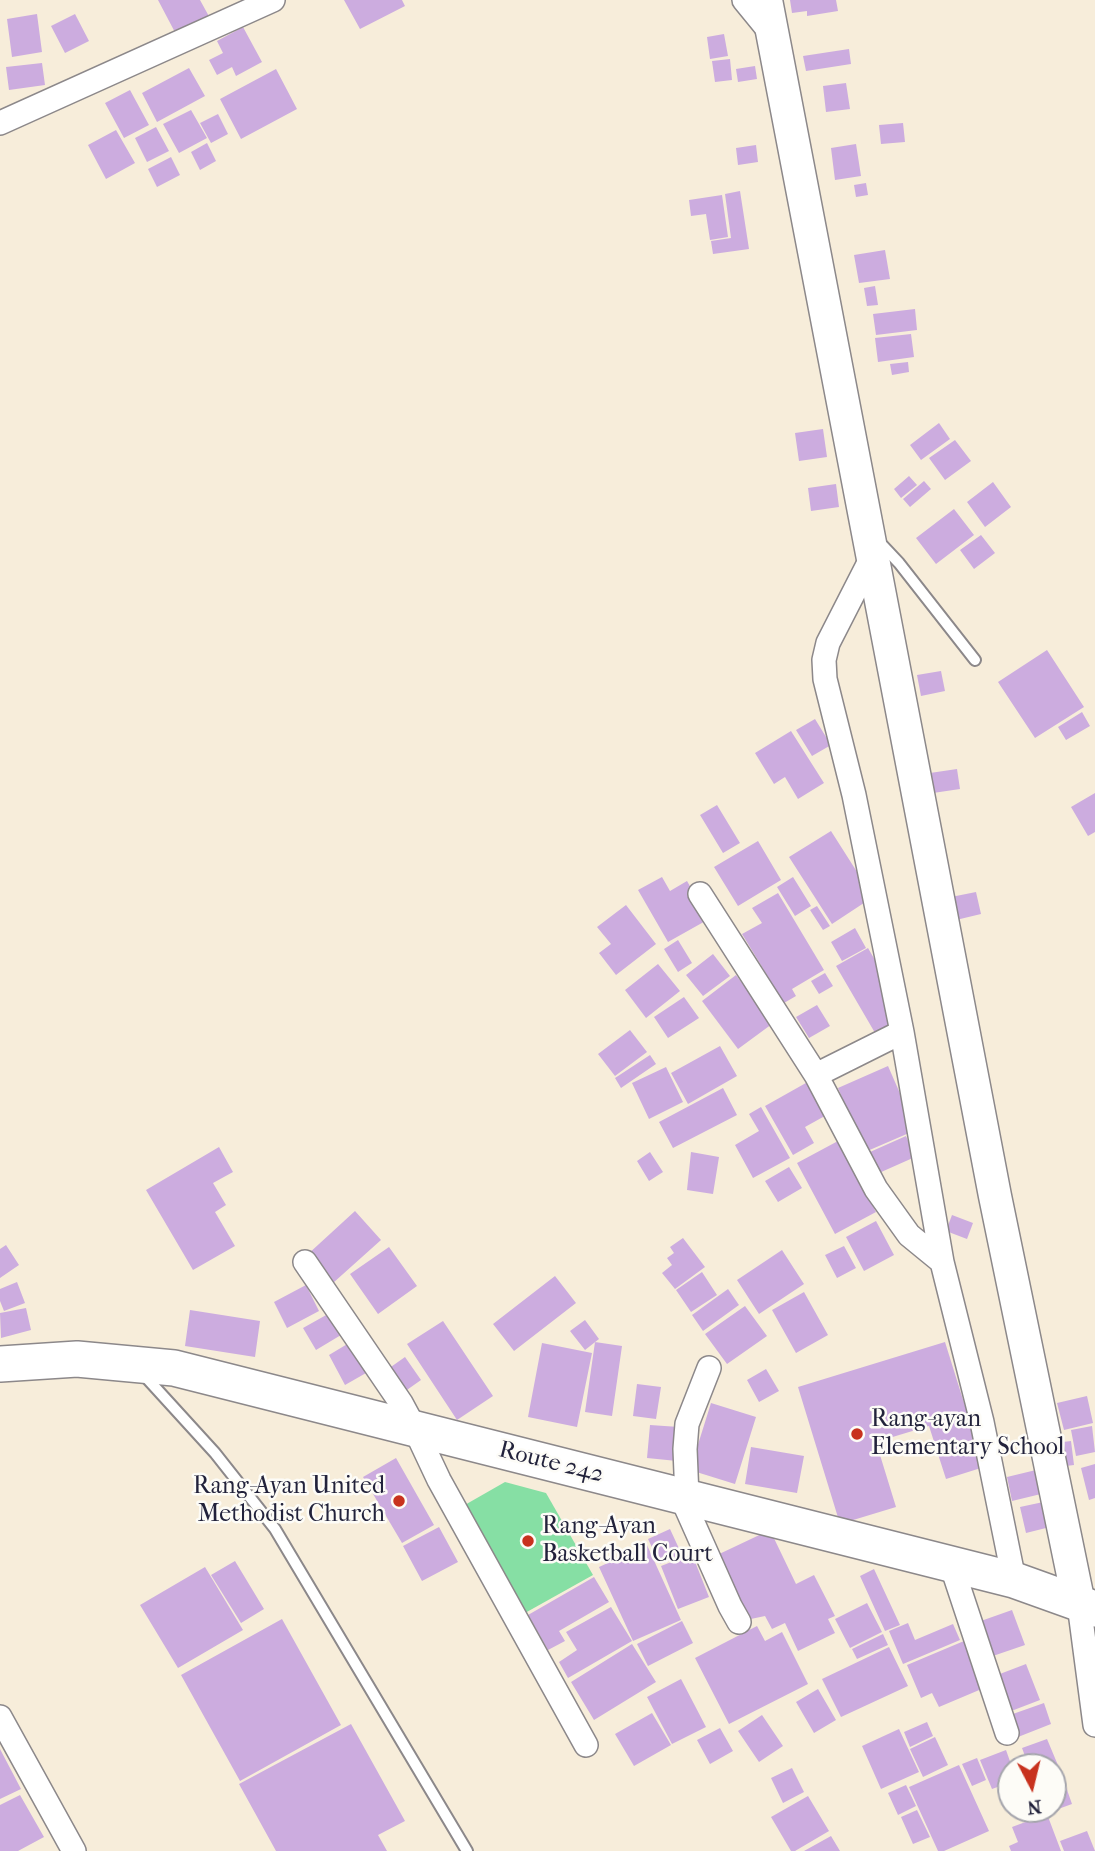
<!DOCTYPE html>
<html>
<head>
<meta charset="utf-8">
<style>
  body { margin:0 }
  #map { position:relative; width:1095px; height:1851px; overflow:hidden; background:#f7edda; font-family:"IM FELL French Canon",serif }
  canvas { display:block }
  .north { position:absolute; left:997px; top:1753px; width:70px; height:70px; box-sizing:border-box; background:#fdfcf7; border:2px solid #a5a5ac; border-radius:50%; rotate:173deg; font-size:19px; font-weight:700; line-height:28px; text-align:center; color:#22223b }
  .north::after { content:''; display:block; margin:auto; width:24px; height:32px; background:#c8321e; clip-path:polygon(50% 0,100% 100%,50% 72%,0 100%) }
</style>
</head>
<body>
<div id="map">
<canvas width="1095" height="1851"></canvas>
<div class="north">N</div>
</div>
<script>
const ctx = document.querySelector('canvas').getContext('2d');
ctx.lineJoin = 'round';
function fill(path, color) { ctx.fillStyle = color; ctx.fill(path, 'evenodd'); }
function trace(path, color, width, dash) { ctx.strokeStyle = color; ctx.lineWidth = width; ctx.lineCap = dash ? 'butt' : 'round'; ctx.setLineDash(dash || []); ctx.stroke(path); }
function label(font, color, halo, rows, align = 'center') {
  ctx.font = font + ' "IM FELL French Canon",serif'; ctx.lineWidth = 5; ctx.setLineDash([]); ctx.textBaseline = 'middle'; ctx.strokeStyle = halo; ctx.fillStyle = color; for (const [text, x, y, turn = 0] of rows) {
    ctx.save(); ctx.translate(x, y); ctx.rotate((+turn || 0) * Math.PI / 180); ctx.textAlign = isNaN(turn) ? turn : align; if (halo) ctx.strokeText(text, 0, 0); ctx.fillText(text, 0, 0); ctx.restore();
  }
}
fill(new Path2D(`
  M505 1482 546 1493 593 1575 525 1613 463 1506Z`), '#86dfa4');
fill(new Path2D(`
  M158 0H200L211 20 178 38Z
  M344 0H402L405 6 360 29Z
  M790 0H836L838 11 807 16V11L792 13Z
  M37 14 42 52 12 57 7 19Z
  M75 14 89 41 65 53 51 26Z
  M243 27 262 62 236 76 232 67 217 75 209 60 223 53 217 41Z
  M724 34 728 56 710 59 707 37Z
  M849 49 851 64 806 71 803 56Z
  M730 59 732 80 715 82 712 61Z
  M42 63 45 85 9 90 6 67Z
  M755 66 757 79 738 82 736 69Z
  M189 68 205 96 157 122 142 93Z
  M276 69 297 109 241 139 220 99Z
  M846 83 850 109 826 112 823 86Z
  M130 90 149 125 124 138 105 103Z
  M191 110 207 138 179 153 163 124Z
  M218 114 228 134 211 143 200 123Z
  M903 123 905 142 881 144 879 125Z
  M156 127 169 151 147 162 135 138Z
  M116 130 135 163 106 179 88 145Z
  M207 143 216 161 200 170 191 152Z
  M856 144 861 176 835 180 831 148Z
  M756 145 758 162 738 165 736 148Z
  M171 157 180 175 157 187 148 169Z
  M866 183 868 195 856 197 854 185Z
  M740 191 749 249 713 254 711 241 731 238 725 194Z
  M722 195 728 237 710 240 706 214 691 216 689 200Z
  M885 250 890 279 859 283 854 255Z
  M875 286 878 305 867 306 864 288Z
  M915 309 917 330 876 335 873 314Z
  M911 334 914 357 878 362 875 338Z
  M908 362 909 372 892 375 890 364Z
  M939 423 950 439 921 460 910 445Z
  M823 429 827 457 799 461 795 433Z
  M955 440 971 461 945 480 929 458Z
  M909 476 917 485 901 498 894 489Z
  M924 481 931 489 910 507 903 499Z
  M993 482 1011 507 985 527 967 502Z
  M836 484 839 507 811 511 808 488Z
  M954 509 974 535 936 564 916 538Z
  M981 535 995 553 974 569 960 550Z
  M1047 650 1084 707 1035 738 998 682Z
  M941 671 945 691 921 696 917 675Z
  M1082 712 1090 726 1066 740 1058 727Z
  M815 719 831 745 812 756 796 730Z
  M791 731 824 783 798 799 785 777 774 784 755 753Z
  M957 769 960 789 933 793 930 773Z
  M1095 793V832L1088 836 1071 807Z
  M717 805 740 843 723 853 700 815Z
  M831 831 873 897 832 924 789 857Z
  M758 841 781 880 738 906 714 867Z
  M662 877 670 891 687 881 709 919 668 942 638 890Z
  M793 877 811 906 795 916 777 887Z
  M976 892 981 914 956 920 951 897Z
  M778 893 824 970 792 989 796 996 784 1003 742 934 762 923 752 908Z
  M626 905 656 944 616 975 599 953 611 944 597 927Z
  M817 906 830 926 823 930 810 910Z
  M855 928 866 948 842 961 831 942Z
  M678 940 692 963 678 972 664 949Z
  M868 948 894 993 900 1025 878 1038 836 966Z
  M713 954 730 976 703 996 686 975Z
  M658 964 680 991 646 1018 625 990Z
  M825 973 833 986 819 994 811 981Z
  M736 975 772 1024 738 1049 702 1001Z
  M684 997 699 1018 668 1038 654 1017Z
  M817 1005 830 1026 809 1038 796 1017Z
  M630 1030 647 1052 615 1076 598 1054Z
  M720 1046 737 1076 688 1104 671 1073Z
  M650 1055 656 1064 621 1088 615 1078Z
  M888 1066 916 1130 865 1152 838 1088Z
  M666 1067 683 1102 649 1119 632 1083Z
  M813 1079 832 1112 805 1127 814 1143 793 1155 765 1106Z
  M723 1088 737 1115 673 1148 659 1122Z
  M761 1107 790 1158 753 1178 735 1145 759 1131 749 1114Z
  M906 1136 915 1157 879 1173 870 1152Z
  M838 1141 876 1212 835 1234 797 1163Z
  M219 1147 233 1172 213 1183 226 1205 215 1212 235 1246 193 1270 146 1190Z
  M650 1152 663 1172 649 1181 637 1161Z
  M691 1152 719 1157 713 1194 687 1190Z
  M789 1167 802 1188 778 1202 765 1181Z
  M355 1211 381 1240 333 1283 307 1255Z
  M952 1215 973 1223 967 1239 946 1231Z
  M876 1221 894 1255 864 1271 846 1237Z
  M683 1238 705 1267 675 1289 662 1273 672 1265 667 1258 674 1253 670 1247Z
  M6 1245 19 1265 0 1278V1249Z
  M844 1246 856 1268 837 1278 825 1255Z
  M389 1247 417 1286 378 1314 350 1274Z
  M782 1250 804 1284 759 1314 737 1280Z
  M702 1272 717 1295 691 1312 676 1290Z
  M555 1276 576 1303 514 1351 493 1324Z
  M17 1282 25 1303 4 1311 0 1301V1289Z
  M306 1285 319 1311 287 1328 274 1302Z
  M728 1289 739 1305 703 1331 692 1315Z
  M804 1292 828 1335 796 1353 772 1310Z
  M745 1306 767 1336 727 1364 705 1334Z
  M26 1308 31 1330 1 1338 0 1313Z
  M190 1310 260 1321 255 1357 185 1346Z
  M328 1314 341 1335 316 1350 303 1328Z
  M585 1320 599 1339 585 1350 570 1331Z
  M443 1321 493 1396 457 1420 407 1344Z
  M595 1342 622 1346 612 1416 585 1412Z
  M945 1342 984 1467 946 1479 929 1426 876 1442 896 1507 840 1524 798 1387Z
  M349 1343 366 1373 345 1385 329 1355Z
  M542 1343 592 1353 577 1427 528 1417Z
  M405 1357 421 1380 404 1392 388 1369Z
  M766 1369 779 1391 759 1402 747 1380Z
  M637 1384 661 1387 656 1419 633 1416Z
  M1087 1396 1093 1423 1064 1430 1057 1403Z
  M711 1403 756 1417 735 1484 690 1470Z
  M650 1425 679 1427 677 1461 647 1458Z
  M1092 1426 1095 1452 1076 1456 1071 1430Z
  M1071 1441 1074 1465 1058 1467 1055 1443Z
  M751 1447 804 1456 797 1493 745 1484Z
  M396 1458 434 1525 402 1543 363 1477Z
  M1095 1464V1498L1089 1500 1081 1468Z
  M1036 1470 1041 1494 1012 1501 1007 1477Z
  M1048 1501 1054 1526 1026 1533 1020 1507Z
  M439 1527 458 1562 422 1581 403 1546Z
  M670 1529 682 1555 660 1564 648 1539Z
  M770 1530 796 1584 814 1575 835 1616 828 1619 835 1633 798 1651 785 1623 772 1629 765 1616 746 1620 715 1556Z
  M647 1545 681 1620 633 1641 599 1567Z
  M692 1554 709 1597 678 1609 661 1566Z
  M235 1561 264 1609 241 1623 211 1575Z
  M205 1567 243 1630 178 1668 140 1605Z
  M874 1569 900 1625 885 1631 860 1576Z
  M594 1577 609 1602 559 1631 565 1641 548 1650 528 1615Z
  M867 1603 882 1632 850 1648 835 1619Z
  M611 1607 632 1641 568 1678 559 1662 577 1650 566 1632Z
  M1012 1610 1025 1645 990 1657 978 1622Z
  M282 1619 341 1725 240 1781 181 1675Z
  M682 1621 693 1643 648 1666 637 1644Z
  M908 1623 915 1640 953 1624 960 1640 903 1664 889 1631Z
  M757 1626 765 1641 782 1632 808 1684 729 1724 695 1658Z
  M883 1634 888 1645 857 1659 852 1649Z
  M964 1641 984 1688 939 1707 932 1693 921 1698 907 1665Z
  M632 1644 656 1682 594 1720 571 1682Z
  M889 1647 908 1686 841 1717 822 1679Z
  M1026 1664 1040 1700 1006 1713 992 1677Z
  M681 1679 706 1727 672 1744 647 1697Z
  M818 1689 836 1720 814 1733 796 1702Z
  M1044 1703 1051 1724 1018 1737 1010 1715Z
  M652 1713 671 1745 634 1766 615 1734Z
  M762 1715 783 1746 759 1762 738 1731Z
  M927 1722 933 1736 910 1747 904 1732Z
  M351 1724 405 1821 378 1835 387 1851H276L239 1784Z
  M720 1728 733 1751 710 1764 697 1740Z
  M899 1729 919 1772 881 1789 862 1746Z
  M935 1737 948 1765 923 1777 910 1749Z
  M1047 1739 1065 1782 1053 1786V1767H1029L1022 1748Z
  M0 1749 21 1789 0 1799Z
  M1006 1750 1012 1767H1011V1782L992 1789 980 1760Z
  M977 1758 986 1780 972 1786 962 1764Z
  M959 1765 989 1831 944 1851H938L909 1787Z
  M792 1768 804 1792 783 1803 771 1778Z
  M906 1785 916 1806 898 1815 888 1793Z
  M1066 1787 1072 1804 1050 1812 1049 1809H1053V1792Z
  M20 1795 44 1837 18 1851H0V1805Z
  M808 1796 829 1831 795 1851H791L771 1817Z
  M917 1810 930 1837 913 1844 901 1817Z
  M1047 1814 1061 1851H1011L1009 1846 1018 1842 1012 1827Z
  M1087 1831 1095 1851H1064L1060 1841Z
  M831 1836 840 1851H804Z`), '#ccacdf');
const lane = new Path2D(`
  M876 543 883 546 899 563 975 660
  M143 1374 215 1453 275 1529 467 1851`);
const street = new Path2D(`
  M744 0 771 33
  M0 123 273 0
  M873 555 828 643 824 660 825 679 854 795 902 1032 942 1262 982 1422 1014 1580
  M700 894 816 1075 876 1189 909 1235 942 1262
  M816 1075 902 1032
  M305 1262 401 1403 415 1429 439 1480 586 1745
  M681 1496 730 1606 739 1622
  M687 1497 685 1449 687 1424 709 1368
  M951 1564 1007 1733
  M1079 1604 1095 1725
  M0 1717 74 1851`);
const secondary = new Path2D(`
  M766 0 995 1196 1079 1604`);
const primary = new Path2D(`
  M0 1364 77 1359 174 1368 1014 1580 1095 1609`);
trace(lane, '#8c888a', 14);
trace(street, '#8c888a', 26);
trace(secondary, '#8c888a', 35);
trace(primary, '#8c888a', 38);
trace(lane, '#fff', 10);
trace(street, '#fff', 23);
trace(secondary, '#fff', 32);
trace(primary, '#fff', 35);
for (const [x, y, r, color] of [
  [857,1434,7,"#c8321e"],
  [399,1501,7,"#c8321e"],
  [528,1541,7,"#c8321e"]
]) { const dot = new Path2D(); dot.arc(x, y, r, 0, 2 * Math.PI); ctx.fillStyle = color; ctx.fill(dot); trace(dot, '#fdfcf7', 2.5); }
label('24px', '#22223b', '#fdfcf7', [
  ["Rang-ayan",871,1420],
  ["Elementary School",871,1448],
  ["Rang-Ayan United",385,1487,"right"],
  ["Methodist Church",385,1515,"right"],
  ["Rang-Ayan",542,1527],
  ["Basketball Court",542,1555]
], 'left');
label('24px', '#22223b', '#fdfcf7', [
  ["Route 242",551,1463,14]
]);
</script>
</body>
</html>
